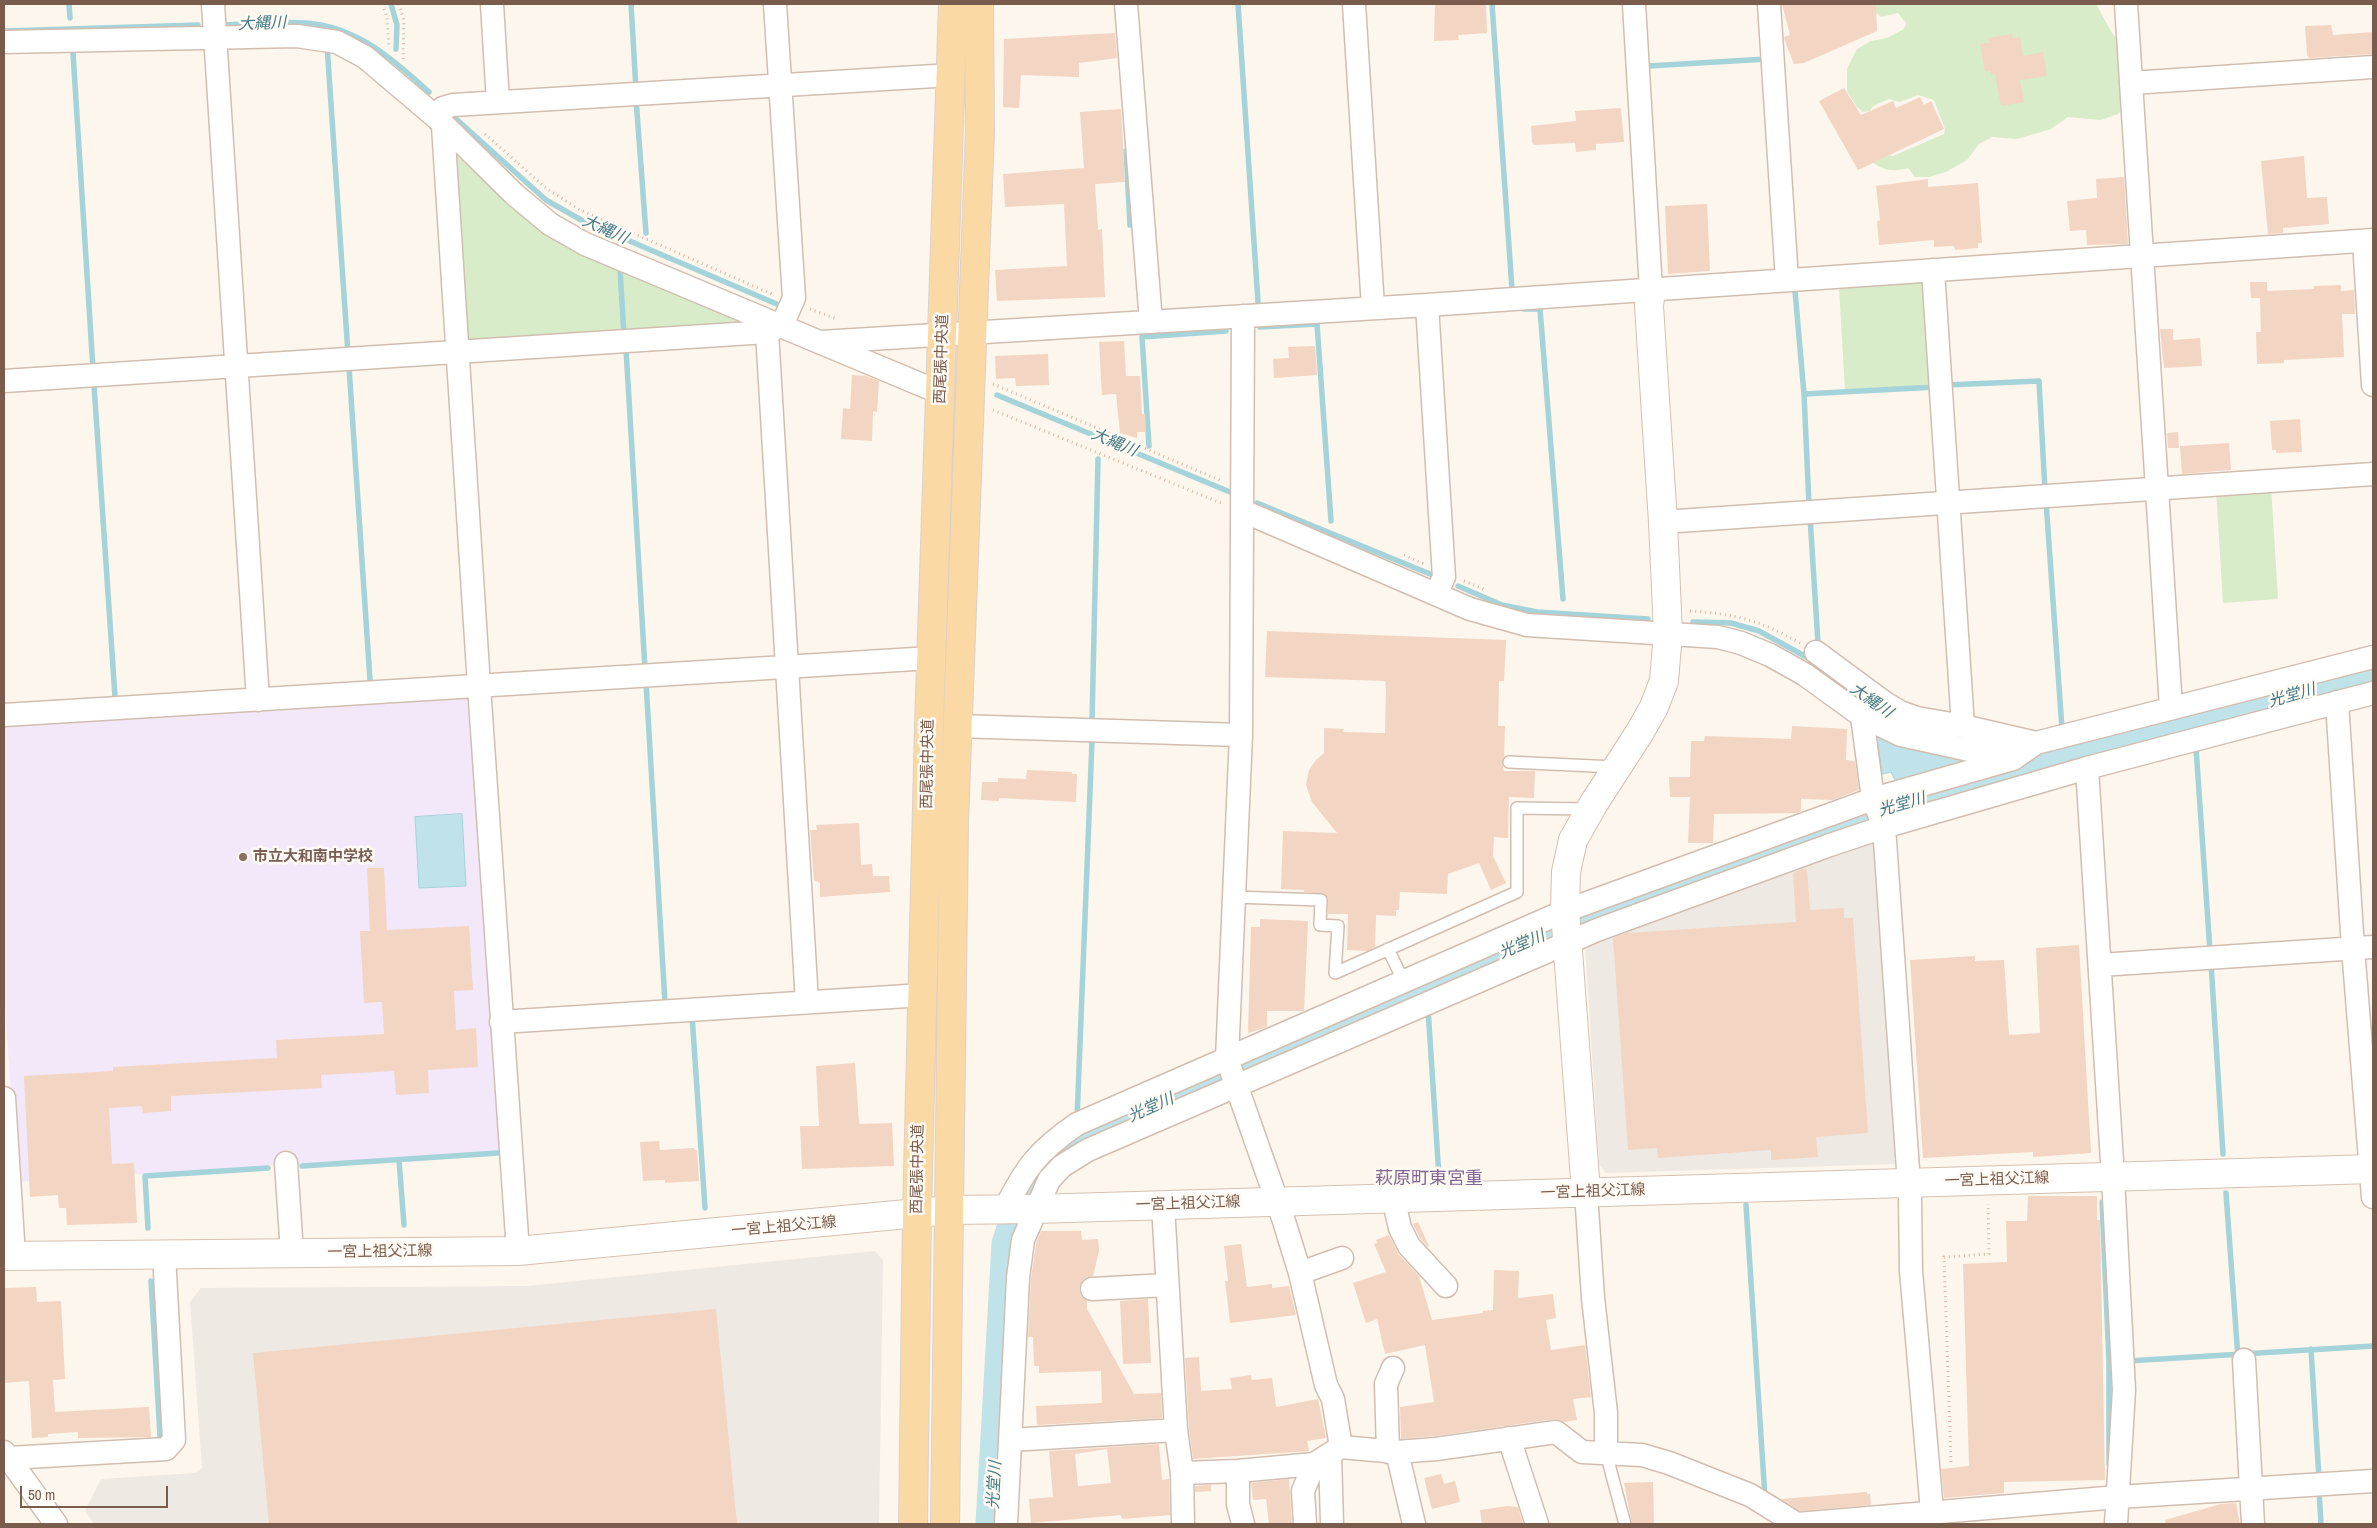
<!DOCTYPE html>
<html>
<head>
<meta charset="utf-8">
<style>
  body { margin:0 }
  #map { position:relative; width:2377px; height:1528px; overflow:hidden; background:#fdf6ec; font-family:"Archivo Narrow",sans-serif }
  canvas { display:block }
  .frame { position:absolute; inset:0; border:5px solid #7a5c4d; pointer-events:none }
  .scale { position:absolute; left:20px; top:1486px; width:148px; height:22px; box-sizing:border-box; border:2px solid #7a5c4d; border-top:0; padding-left:6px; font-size:15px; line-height:18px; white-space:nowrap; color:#7a5c4d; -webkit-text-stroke:4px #fffaf3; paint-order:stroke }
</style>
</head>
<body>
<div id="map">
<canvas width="2377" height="1528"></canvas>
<div class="frame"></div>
<div class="scale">50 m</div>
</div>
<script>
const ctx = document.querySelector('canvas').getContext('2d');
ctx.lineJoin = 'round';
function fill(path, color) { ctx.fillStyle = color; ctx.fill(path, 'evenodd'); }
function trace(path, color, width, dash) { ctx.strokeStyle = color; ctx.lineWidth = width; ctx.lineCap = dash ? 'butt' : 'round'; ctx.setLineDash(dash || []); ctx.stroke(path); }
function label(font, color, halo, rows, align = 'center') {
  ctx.font = font + ' "Archivo Narrow","Noto Sans JP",sans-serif'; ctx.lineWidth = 5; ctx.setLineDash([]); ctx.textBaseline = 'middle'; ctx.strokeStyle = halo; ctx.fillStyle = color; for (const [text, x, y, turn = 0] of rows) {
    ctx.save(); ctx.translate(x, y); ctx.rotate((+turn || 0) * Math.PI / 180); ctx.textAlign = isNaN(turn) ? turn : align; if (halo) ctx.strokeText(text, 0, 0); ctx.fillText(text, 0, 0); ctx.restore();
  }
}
fill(new Path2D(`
  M1879 834 1901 1159 1894 1164 1606 1173 1599 1164 1585 945Z
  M875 1251 883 1260 879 1524H94L85 1511 101 1479 195 1473 202 1468 190 1302 201 1288 527 1286Z`), '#efe9e4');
fill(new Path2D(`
  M471 692 500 1151 17 1182 4 992V722Z`), '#f3e8fa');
fill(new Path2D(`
  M1866 4H2096L2112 33 2123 46 2126 107 2118 114 2101 120 2068 117 2051 129 2017 139 1992 137 1979 144 1967 160 1946 172 1929 177H1915L1908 168C1893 172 1885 171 1872 162L1889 155 1893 156 1944 134 1945 129 1934 100 1918 95 1900 102 1889 99 1873 106 1870 111 1863 112 1856 106 1847 91V69L1857 49 1871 41 1887 38 1904 29 1906 23 1898 13 1881 17Z
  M452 151 506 203 543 227 618 263 622 335 464 344Z
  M621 265 760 325 626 334Z
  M1929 282 1936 386 1845 390 1839 288Z
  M2271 486 2278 599 2223 603 2216 489Z`), '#d8ecc9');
const water = new Path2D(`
  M1876 730 1967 761 1897 784 1891 772 1883 774Z
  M462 814 466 886 419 888 415 817Z`);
fill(water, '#bfe3e8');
trace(water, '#a5d3da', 1);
trace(new Path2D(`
  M69 4 70 18
  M391 4 397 25 396 49
  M631 4 636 89
  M1238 4 1258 302
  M1492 4 1512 289
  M224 25C251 24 278 21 305 23 356 26 393 59 429 92
  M4 31 198 25
  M327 45 348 354
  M73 53 93 369
  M1648 66 1767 59
  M636 99 646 233
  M455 118 546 200 583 221 779 305
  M1126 151 1130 225H1135V228
  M620 270 624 335
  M1795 291 1804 394 1809 505
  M1524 309H1540L1563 599
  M1260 327 1317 324 1331 521
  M628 349H626L645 669
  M349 367 370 680
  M94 385 115 697
  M1946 385 2039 381 2045 490
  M1804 394 1936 387
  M997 395 1230 492
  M1149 446 1142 337 1226 331
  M2046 501 2062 729
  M1257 503 1435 576
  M1810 517 1818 643
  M1458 586 1502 605 1537 612 1648 619
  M1693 622 1731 623 1759 631 1810 659
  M646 682 665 1003
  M1092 722 1098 459
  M2196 748 2210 951
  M2033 754 2058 759
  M2211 963 2223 1154
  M1428 1009 1439 1177
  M692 1015 705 1208
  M1077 1119 1092 741
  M399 1160 404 1225
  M302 1166 498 1153
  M2226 1193 2238 1358
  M2102 1202 2109 1362V1464
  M1746 1205 1765 1498
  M148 1228 145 1176 268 1168
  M151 1281 160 1436
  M2311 1349 2319 1479
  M2128 1361 2373 1346
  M2319 1490 2321 1524`), '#a5d3da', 5.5);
trace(new Path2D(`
  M993 1524 1009 1244C1018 1217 1029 1178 1051 1159 1060 1151 1073 1145 1084 1138L1544 935 1628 902 1868 815 2147 734 2373 674`), '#bfe3e8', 35);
fill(new Path2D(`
  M1435 4H1486L1487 33 1458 35 1459 40 1434 41Z
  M1782 4H1876L1877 31 1804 63 1794 64 1785 41 1784 37 1790 35Z
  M2331 25 2333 35 2373 32V54L2309 58 2307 55 2305 26Z
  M1115 33 1117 58 1079 63V77L1021 75 1019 108 1003 107 1004 39Z
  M2012 34 2013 38 2020 37 2023 56 2043 52 2047 76 2020 80 2024 102 2001 106 1995 74 1991 75V71L1985 72 1980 44 1989 43 1988 38Z
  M1844 88 1861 115 1893 101 1896 108 1920 97 1924 105 1931 101 1944 129 1858 170 1819 101Z
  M1621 108 1624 142 1596 144V150L1576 152 1575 143 1534 145 1532 142 1531 126 1576 121 1575 111Z
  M1121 109 1125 182 1095 184 1098 230 1102 229 1105 297 997 301 995 270 1067 266 1064 204 1005 207 1003 174 1084 168 1080 112Z
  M2304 156 2307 198 2327 197 2329 224 2283 228V233L2268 234 2261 161Z
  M2124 177 2128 244 2087 245 2086 230 2070 231 2067 201 2097 198 2096 179Z
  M1928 179V187L1978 183 1982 243H1978V248L1955 250 1954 246 1934 247V240L1879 245 1877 221 1880 220 1876 186Z
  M1707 204 1710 271 1668 274 1665 206Z
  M2250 282H2267V291L2314 289V286L2341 285V291L2354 290 2355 314H2342L2344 357 2284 360V363L2257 364 2256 332H2261L2260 298H2251Z
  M2160 329H2173V340L2200 338 2202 366 2164 368Z
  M1124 341 1126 376H1140L1142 414H1145L1146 432H1137V438L1120 433 1116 394 1102 395 1099 342Z
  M1315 346 1317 375 1274 378 1273 359 1289 358 1288 347Z
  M1048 354 1049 385 1016 386 1015 378 996 379 995 356Z
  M852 375 866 376 879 381 877 412 873 411 872 441 841 439 843 408 850 409Z
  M2300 419 2302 452 2276 453V450H2272L2270 421Z
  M2178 432 2179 448H2168L2167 433Z
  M2229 443 2231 470 2182 474 2180 446Z
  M1267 631 1506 640 1504 681H1499L1498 726H1505L1504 756 1502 762 1504 771H1535L1534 798 1509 797 1508 838 1494 837 1493 856 1506 883 1491 890 1479 863 1448 874 1447 894 1400 892 1399 910H1396V916L1376 915 1375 947 1367 951 1347 950 1348 914H1328V900L1325 894 1304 892V890L1281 889 1283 831 1337 833 1312 802 1306 785 1309 770 1316 760 1324 753V728L1344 729 1343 732 1385 733 1386 688 1385 681 1265 677Z
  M1792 726 1847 729 1846 760 1855 761 1859 790 1833 800 1801 799V811L1797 813 1714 814 1713 843H1688L1690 797H1670L1669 777H1690L1691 741H1704L1705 736 1791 739Z
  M1027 770 1072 772V774H1077L1076 802 999 798V801L981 800 982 782H998V778L1026 779Z
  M859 823 861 865 872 864 873 876H889L890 892 820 897V883L814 880 810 830H817L816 825Z
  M367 868H384L387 930 469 926 473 990 454 991 456 1030 476 1028 478 1067 428 1070 429 1093 396 1095 394 1071 321 1075 322 1088 171 1096V1111L143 1113 142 1106 109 1108 112 1164 134 1163 137 1223 67 1225 66 1208H59L58 1195 30 1197 24 1076 113 1071V1067L277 1058 276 1040 384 1034 382 1002 364 1003 360 931H370Z
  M1802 869H1807L1810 910 1844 908V918H1853L1868 1133 1816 1137 1818 1157 1771 1160V1150L1658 1158 1657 1148 1628 1150 1613 938 1627 933 1796 922 1793 873Z
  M1260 919 1308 921 1304 1011H1267V1027L1248 1033 1251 927H1260Z
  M2079 945 2091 1153 2033 1157V1152L1923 1158 1910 960 1975 956V961L2004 960 2009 1035 2040 1033 2036 948Z
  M855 1063 859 1124 892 1123 894 1166 802 1169 800 1126H819L816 1066Z
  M659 1141 660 1150 694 1148V1150H697L699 1181 665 1183V1180L643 1181 640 1142Z
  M2028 1196H2097V1220H2100L2105 1480 2004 1482V1493L1944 1498 1941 1469 1969 1466 1963 1264 2007 1262 2006 1221H2027Z
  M1418 1222 1429 1246 1428 1247 1420 1238 1413 1224Z
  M1041 1231H1081L1082 1240 1098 1239 1099 1251 1093 1276 1085 1278 1081 1283 1079 1289 1081 1296 1087 1301V1309L1134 1394 1161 1393 1162 1418 1037 1425 1036 1406 1102 1403 1101 1371 1039 1373V1366H1034L1033 1337H1028L1031 1279 1036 1244Z
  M1389 1235 1399 1255 1419 1276 1432 1320 1483 1313V1311L1493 1310 1494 1270 1519 1271 1518 1298 1553 1294 1556 1318 1546 1320 1551 1350 1585 1345 1591 1397 1573 1399 1577 1420 1564 1422 1554 1419 1435 1436 1401 1439 1400 1407 1434 1402 1425 1345 1385 1354 1377 1319 1366 1323 1353 1283 1386 1272 1374 1244 1377 1243 1376 1240Z
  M1241 1244 1247 1287 1272 1284V1288L1289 1286 1296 1315 1230 1323 1225 1281H1228L1224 1246Z
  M36 1287 37 1302 61 1301 65 1379 53 1380 55 1412 149 1407 151 1437 78 1438V1432L48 1434V1437L32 1438 29 1381 4 1383V1288Z
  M1148 1299 1151 1363 1123 1364 1120 1301Z
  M716 1309 737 1524H269L253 1353Z
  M1199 1357 1201 1391 1232 1389 1230 1378 1251 1375 1252 1380 1272 1378 1276 1407 1318 1399 1326 1438 1307 1441 1309 1451 1193 1459 1189 1429 1185 1358Z
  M1159 1444 1162 1480 1169 1479 1170 1515 1122 1519 1121 1515 1031 1523 1029 1499 1053 1497 1049 1451ZM1107 1449 1111 1483 1078 1486 1075 1454Z
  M1441 1474 1444 1484 1455 1481 1460 1502 1432 1509 1424 1478Z
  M1289 1479 1292 1524H1269L1266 1499 1253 1500 1251 1483Z
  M1653 1482 1654 1524H1632L1624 1483Z
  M1211 1485V1491L1195 1492V1486Z
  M1867 1492V1494H1870L1871 1505 1800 1511 1781 1499Z
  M2236 1503 2240 1524H2166L2165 1520 2221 1504Z
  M1507 1506 1518 1507 1523 1524H1482L1480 1510Z`), '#f3d5c3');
const lane = new Path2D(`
  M1509 762 1615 767
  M1234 897 1321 900 1320 925 1338 926 1335 973 1517 892V808L1589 809
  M1388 949 1404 982
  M1606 1453 1625 1524`);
const street = new Path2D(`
  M213 4 258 700
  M492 4 498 102
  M775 4 794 298 782 325 767 332 807 1002
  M1126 4 1151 322
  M1354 4 1373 308
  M1634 4 1651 290
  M1769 4 1787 280
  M2126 4 2171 708
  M4 42 297 36 337 42 365 57 437 118 514 194 550 224 585 244 941 393
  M2131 83 2373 67
  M437 118 443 108 453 105 951 75
  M443 126 479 686 518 1251
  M2364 241 2373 385
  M1933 270 1963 726
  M1427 305 1444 577 1436 594
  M1243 316 1241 735 1227 1059 1283 1218 1300 1273 1326 1385 1333 1399 1341 1447
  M821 342 1427 305 2373 240
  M4 381 767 332
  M1243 511 1470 609 1527 625 1718 637 1741 643 1770 655 1804 674 1862 716 1901 735 2010 759
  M1663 522 2373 474
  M1816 652 1885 703 1900 712 1917 718 1963 726 2036 743 2373 657
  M2337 702 2353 948 2373 1197
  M4 715 931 658
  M1862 716 1873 799 1884 827 1910 1198 1911 1271 1932 1511
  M957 726 1241 735
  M2087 768 2373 693
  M2100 965 2373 947
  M501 1022 923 995
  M4 1098 14 1256
  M286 1163 292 1253
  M1586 1192 1593 1298 1606 1413V1453
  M1393 1198 1400 1228 1409 1246 1446 1286
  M1163 1205 1176 1430 1182 1473 1183 1524
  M1005 1209C1026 1167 1038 1151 1077 1124L1565 911 1873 799 2013 759 2036 743
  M1300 1273 1342 1258
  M1092 1289 1167 1285
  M2244 1360 2253 1524
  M1509 1438 1537 1524
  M1010 1440 1176 1430
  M4 1452 56 1524
  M1388 1452 1386 1384 1393 1368
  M1397 1452 1414 1524
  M1330 1455 1332 1524
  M9 1458 166 1449 174 1440 164 1254
  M1238 1471V1504L1243 1524
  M1182 1473 1238 1471 1314 1464 1341 1447 1397 1452 1436 1449 1556 1432 1582 1452 1642 1455 1669 1463 1750 1495 1797 1524
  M1006 1524 1018 1278 1023 1240 1049 1180 1062 1166 1088 1150 1597 930 1830 845 1884 827 2087 768 2113 1177 2124 1390 2116 1524
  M1305 1524 1303 1491 1314 1464
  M1797 1524 2118 1497 2373 1481`);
const secondary = new Path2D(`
  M1586 1192 1565 911 1566 872 1573 840 1594 803 1640 732 1654 707 1664 681 1668 633 1663 522 1649 306 1651 290
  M4 1256 518 1251 949 1210 1035 1209 2373 1169`);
const primary = new Path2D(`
  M913 1524 917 1214 929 725 953 4
  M945 1524 954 821 980 130 979 4`);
trace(lane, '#d1beb0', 14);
trace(street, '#d1beb0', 25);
trace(secondary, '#d6c0b0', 30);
trace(primary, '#dad1cd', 30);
trace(new Path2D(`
  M383 4 387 18 389 48
  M399 4 404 20 403 59
  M485 134 546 188 580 210 774 295
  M810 309 837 319
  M993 384 1222 481
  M993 410 1221 503
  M1404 555 1424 564
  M1464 581 1486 590
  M1690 611C1736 614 1759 620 1800 643
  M1951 1462 1944 1257 1989 1254 1988 1204`), '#d9b8a5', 3, [1, 4]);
trace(lane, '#fff', 11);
trace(street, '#fff', 22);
trace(secondary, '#fff', 28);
trace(primary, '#fbd9a5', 28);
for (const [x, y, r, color] of [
  [243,857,5,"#8d6e63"]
]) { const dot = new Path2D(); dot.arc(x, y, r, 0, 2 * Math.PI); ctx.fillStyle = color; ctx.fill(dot); trace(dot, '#fffaf3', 2); }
label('15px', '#7a5c4d', '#fffaf3', [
  ["西尾張中央道",942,359,-88],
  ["西尾張中央道",928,764,-89],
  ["西尾張中央道",918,1169,-89],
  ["一宮上祖父江線",1997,1180,-2],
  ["一宮上祖父江線",1593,1192,-2],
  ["一宮上祖父江線",1188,1204,-2],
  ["一宮上祖父江線",784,1227,-5],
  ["一宮上祖父江線",380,1252,-1]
]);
label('bold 15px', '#785e54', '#fffaf3', [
  ["市立大和南中学校",253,857]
], 'left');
label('italic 16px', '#437c86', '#fffaf3', [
  ["大縄川",262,24,-2],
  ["大縄川",605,230,24],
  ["大縄川",1114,443,23],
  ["光堂川",2292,696,-16],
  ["大縄川",1871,701,35],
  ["光堂川",1902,805,-16],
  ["光堂川",1522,945,-23],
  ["光堂川",1151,1108,-24],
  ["光堂川",995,1485,-87]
]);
label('18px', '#846695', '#fffaf3', [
  ["萩原町東宮重",1429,1179]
]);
</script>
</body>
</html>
